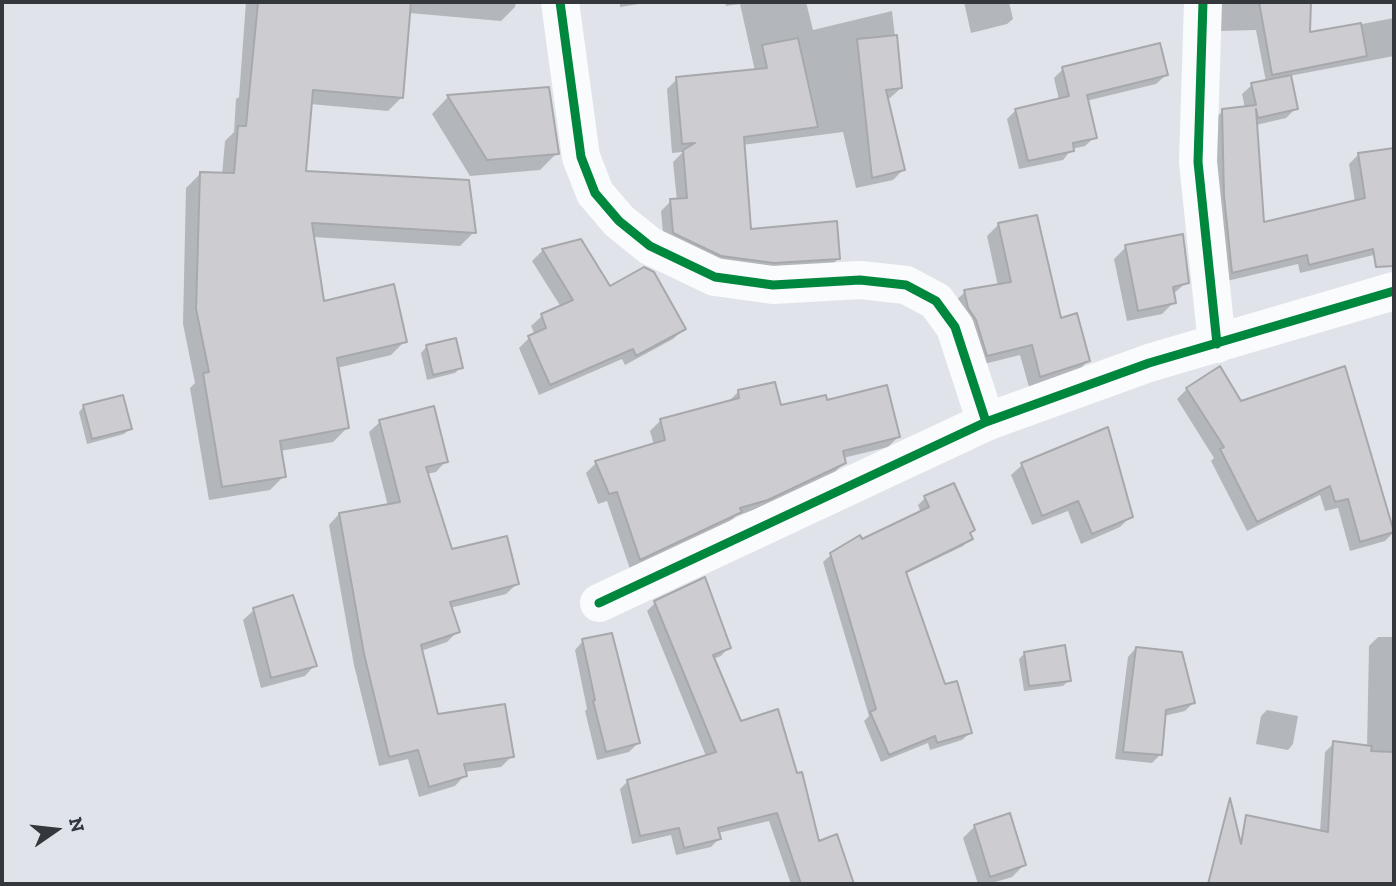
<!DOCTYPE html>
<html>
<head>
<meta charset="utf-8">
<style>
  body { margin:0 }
  #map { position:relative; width:1396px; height:886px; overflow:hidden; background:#e0e4ea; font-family:"Zilla Slab",serif }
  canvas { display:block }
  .frame { position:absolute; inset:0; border:4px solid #34373b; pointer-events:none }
  .north { position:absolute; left:21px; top:795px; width:70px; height:70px; -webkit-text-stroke:5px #dde3ed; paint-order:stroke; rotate:76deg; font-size:19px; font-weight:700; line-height:28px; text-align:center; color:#34373b }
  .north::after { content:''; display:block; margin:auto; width:24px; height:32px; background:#34373b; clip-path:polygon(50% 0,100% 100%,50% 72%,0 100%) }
</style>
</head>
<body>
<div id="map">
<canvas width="1396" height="886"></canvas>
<div class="frame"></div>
<div class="north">N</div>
</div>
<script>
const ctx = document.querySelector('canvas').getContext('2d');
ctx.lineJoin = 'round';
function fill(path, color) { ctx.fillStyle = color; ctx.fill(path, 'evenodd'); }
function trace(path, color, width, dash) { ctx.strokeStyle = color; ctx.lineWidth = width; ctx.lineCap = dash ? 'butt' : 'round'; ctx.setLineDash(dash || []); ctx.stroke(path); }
fill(new Path2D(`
  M246 2H516L515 7 501 21 409 13 402 97 388 111 310 104 304 173 474 232 460 246 313 237 322 303 405 341 391 355 337 368 347 428 333 442 280 451 284 476 270 490 209 500 190 388 195 383 183 324 186 188 200 174 222 175 225 141 234 132 236 99 239 97Z
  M620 2H651L620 7Z
  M725 2H806L813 30 892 11 901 88 890 98H887L903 170 893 180 856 188 843 132 742 145 749 231 838 259 828 269 763 273 664 243 661 211 671 201H677L673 162 683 152 672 153 667 89 677 79 755 71 740 4 726 6Z
  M964 2H1009L1013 19 1007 24 971 33Z
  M1215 2H1309V34L1394 18V56L1289 76 1296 108 1286 118 1256 125 1262 224 1355 202 1349 164 1359 154 1394 149V250L1300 273 1298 264 1223 282 1213 120 1223 111 1245 108 1242 94 1252 85 1266 82 1256 30 1218 31Z
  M1063 69 1166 75 1156 84 1086 101 1095 137 1085 146 1072 149 1063 160 1019 169 1007 119 1016 110 1059 100 1054 78Z
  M548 89 557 153 540 170 470 176 432 114 448 97Z
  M998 225 1088 361 1077 372 1029 387 1020 355 976 366 953 303 965 292 998 286 987 236Z
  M581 241 609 288 684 329 673 339 625 365 622 359 539 395 519 348 534 333 531 326 542 316 561 307 532 261 543 250Z
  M1126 247 1187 282 1172 295 1174 302 1162 314 1127 321 1114 259Z
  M454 340 461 367 455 373 427 380 421 353 426 347Z
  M1187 389 1372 468H1375L1394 532 1385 541 1350 551 1338 508 1325 511 1320 495 1247 531 1211 461 1214 458 1177 399Z
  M738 392 779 407 826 402 898 437 888 447 843 458 844 463 834 473 756 509 736 516 729 522 630 569 607 501 598 504 586 473 596 463 654 445 650 431 661 420 728 402Z
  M84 406 130 429 124 434 87 444 79 412Z
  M380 422 446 461 436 472 427 474 451 551 517 584 506 594 450 608 458 631 447 642 421 651 436 716 512 756 501 767 464 772 465 775 455 786 419 797 408 759 379 766 354 665 329 525 339 514 388 506 369 432Z
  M1022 465 1131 516 1120 527 1081 544 1068 511 1032 525 1011 475Z
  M925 498 968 534 971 539 963 546 905 574 944 686 970 733 962 740 930 750 928 743 881 762 864 721 869 716 823 562 831 555 921 513 918 505Z
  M655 603 729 647 721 656 713 659 740 723 818 843 836 837 852 884H791L769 821 718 833 719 839 711 847 676 855 671 835 632 844 620 789 628 781 706 756 647 611Z
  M254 610 315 665 305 676 261 688 243 620Z
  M1378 637H1394V884H1253L1248 828 1320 832 1325 752 1334 743 1367 748 1369 646Z
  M583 641 638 743 629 752 597 760 585 711 587 709 575 650Z
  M1136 648 1193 703 1185 711 1164 716 1160 755 1152 763 1115 759 1128 657Z
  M1025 653 1069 680 1063 686 1024 691 1019 659Z
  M1267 710 1298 716 1293 744 1288 750 1256 744 1261 716Z
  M975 826 1024 865 1012 877 989 884H978L963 838Z`), '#0003');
const building = new Path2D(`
  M258 2H411L403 98 313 90 306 171 469 180 476 233 312 223 324 301 394 284 407 342 337 358 349 428 280 441 286 477 222 487 203 373 209 372 196 309 200 172 234 173 238 126H246Z
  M1259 2H1311L1310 32 1361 23 1367 56 1272 75Z
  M897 35 902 88 886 90 905 170 872 178 857 39Z
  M798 38 818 127 744 137 751 229 837 221 840 259 774 263 721 256 673 233 670 199 687 198 683 150 695 143 682 144 676 77 767 68 762 45Z
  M1160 43 1168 75 1087 95 1097 138 1073 143 1074 151 1028 161 1015 109 1069 96 1062 67Z
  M1291 75 1298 109 1258 118 1256 109 1264 222 1365 198 1358 153 1394 148V266L1376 267 1373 249 1309 265 1307 255 1232 273 1224 196 1222 109 1256 105 1251 83Z
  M549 87 559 154 487 160 447 95Z
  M1037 215 1061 318 1077 313 1090 361 1040 377 1032 345 987 356 976 320 968 308 964 290 1011 282 998 223Z
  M1183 234 1189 283 1173 287 1176 303 1138 311 1125 245Z
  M581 239 610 286 644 267 654 272 686 329 636 356 633 349 550 385 528 336 546 328 541 314 573 300 542 249Z
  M456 338 463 368 433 375 426 345Z
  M1220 366 1241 401 1345 366 1394 532 1360 542 1348 499 1335 502 1330 486 1257 522 1220 449 1224 447 1186 388Z
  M775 382 781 405 826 395 827 400 887 385 900 437 843 451 846 463 768 500 740 508 742 512 640 560 617 492 609 494 595 461 665 440 660 419 739 398 738 390Z
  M123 395 132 429 92 439 83 405Z
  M434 406 448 462 426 467 452 549 507 536 519 584 450 602 460 632 421 645 438 714 505 704 514 757 464 764 467 776 429 787 418 750 389 757 364 654 339 513 400 502 379 420Z
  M1108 427 1133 517 1092 534 1078 501 1042 516 1021 463Z
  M954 483 975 530 970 533 973 539 906 572 945 684 957 681 972 733 937 743 935 736 889 755 870 712 876 709 830 553 860 535 862 539 929 507 924 496Z
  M705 577 731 648 713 655 741 721 778 709 797 773 802 772 819 841 837 834 854 884H801L777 813 718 828 721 839 684 848 679 828 640 836 627 780 716 752 654 601Z
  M293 595 317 666 271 678 253 608Z
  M612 633 640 743 606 752 593 701 595 700 582 639Z
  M1065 645 1071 681 1029 686 1024 652Z
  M1136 647 1182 652 1195 703 1166 710 1162 755 1123 752Z
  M1333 741 1372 746 1371 751 1394 752V884H1208L1230 798 1241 844 1246 815 1328 832Z
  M1010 813 1026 865 990 877 974 825Z`);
fill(building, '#ccccd1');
trace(building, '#a7a8ac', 2);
trace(new Path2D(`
  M560 2 581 157 595 193 619 221 650 246 715 277 773 285 860 280 906 285 936 301 955 327 986 422
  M1203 2 1198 162 1217 344
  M599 603 986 422 1149 363 1394 291`), '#fafbfc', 38);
trace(new Path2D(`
  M560 2 581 157 595 193 619 221 650 246 715 277 773 285 860 280 906 285 936 301 955 327 986 422
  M1203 2 1198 162 1217 344
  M599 603 986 422 1149 363 1394 291`), '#00873e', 9);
</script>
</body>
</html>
